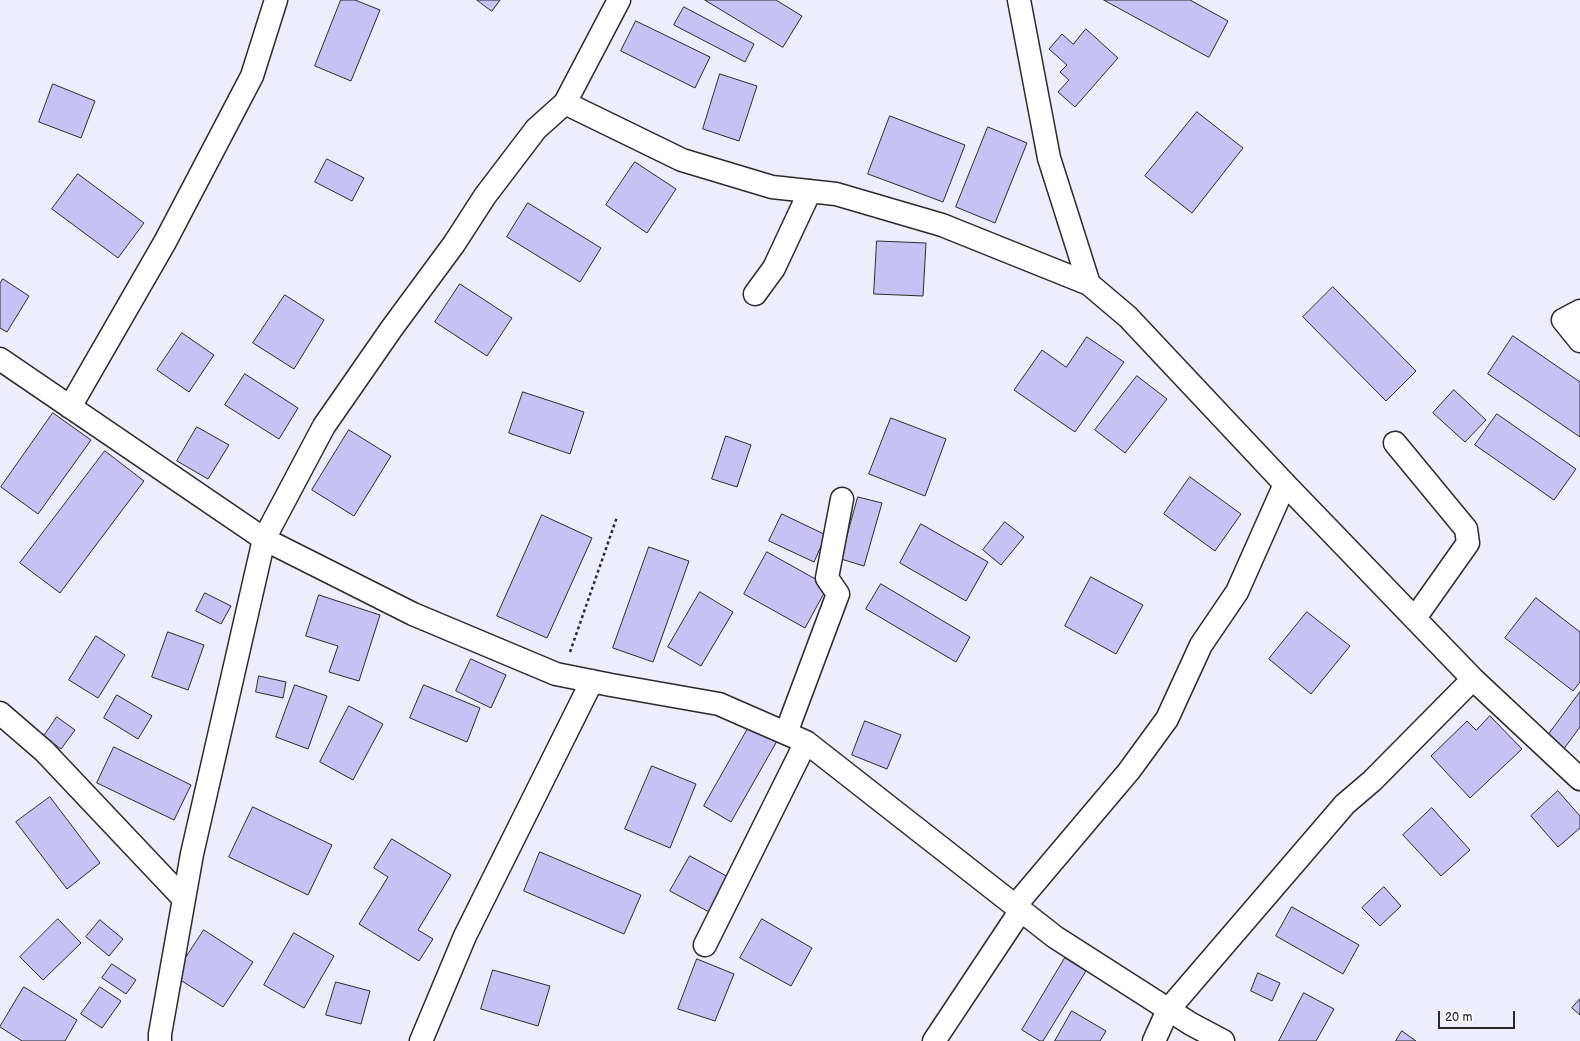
<!DOCTYPE html>
<html>
<head>
<meta charset="utf-8">
<style>
  body { margin:0 }
  #map { position:relative; width:1580px; height:1041px; overflow:hidden; background:#eeedfc; font-family:"Balsamiq Sans",sans-serif }
  canvas { display:block }
  .scale { position:absolute; left:1438px; top:1011px; width:77px; height:18px; box-sizing:border-box; border:2px solid #2b2b2b; border-top:0; padding-left:5px; font-size:12px; line-height:14px; white-space:nowrap; color:#2b2b2b; -webkit-text-stroke:3px #fff; paint-order:stroke }
</style>
</head>
<body>
<div id="map">
<canvas width="1580" height="1041"></canvas>
<div class="scale">20 m</div>
</div>
<script>
const ctx = document.querySelector('canvas').getContext('2d');
ctx.lineJoin = 'round';
function fill(path, color) { ctx.fillStyle = color; ctx.fill(path, 'evenodd'); }
function trace(path, color, width, dash) { ctx.strokeStyle = color; ctx.lineWidth = width; ctx.lineCap = dash ? 'butt' : 'round'; ctx.setLineDash(dash || []); ctx.stroke(path); }
const building = new Path2D(`
  M341 0H355L380 10 351 81 315 66Z
  M477 0H500L492 11Z
  M705 0H776L802 16 783 47Z
  M1104 0H1190L1228 21 1209 57Z
  M684 7 754 44 745 62 674 25Z
  M636 21 710 57 695 88 621 51Z
  M1086 29 1118 58 1075 107 1058 92 1069 80 1060 72 1067 65 1049 49 1062 34 1073 44Z
  M720 74 757 86 739 141 703 129Z
  M53 84 95 101 81 138 39 122Z
  M1197 112 1243 148 1192 213 1145 176Z
  M890 116 965 145 943 202 868 174Z
  M988 127 1027 143 995 223 956 207Z
  M327 159 364 178 352 201 315 182Z
  M635 162 676 189 647 233 606 205Z
  M78 174 144 223 118 258 52 209Z
  M528 203 601 248 580 282 507 237Z
  M877 241 926 243 923 296 874 294Z
  M3 279 29 296 7 332 0 328V284Z
  M460 284 512 318 487 356 435 322Z
  M1333 287 1416 371 1386 401 1303 317Z
  M285 295 324 320 294 369 253 343Z
  M182 333 214 355 189 392 157 370Z
  M1513 336 1580 382V437L1488 374Z
  M1087 337 1124 362 1075 432 1014 390 1042 350 1066 367Z
  M245 374 298 408 279 439 225 405Z
  M1137 376 1167 399 1125 453 1095 430Z
  M1454 390 1486 420 1465 442 1433 413Z
  M523 392 584 412 570 454 509 433Z
  M53 413 91 440 38 514 1 487Z
  M1497 414 1576 469 1554 500 1475 445Z
  M891 418 946 439 925 496 869 474Z
  M197 427 229 445 208 479 177 461Z
  M349 430 391 456 354 516 312 490Z
  M726 436 751 445 737 487 712 479Z
  M105 451 144 481 60 593 20 563Z
  M1190 477 1241 514 1215 551 1164 514Z
  M858 497 882 503 864 566 841 559Z
  M782 514 826 535 814 562 769 541Z
  M542 515 592 538 547 638 497 616Z
  M1005 522 1024 537 1001 565 983 550Z
  M921 524 988 562 966 601 900 563Z
  M649 547 689 561 653 662 613 648Z
  M767 552 828 586 805 628 744 594Z
  M1091 577 1143 605 1116 654 1065 626Z
  M881 584 970 637 956 662 866 609Z
  M700 592 733 612 701 666 668 647Z
  M205 593 231 606 221 624 196 611Z
  M319 595 380 615 359 681 329 672 338 646 306 636Z
  M1536 598 1580 632V682L1573 691 1505 638Z
  M1307 612 1350 646 1311 694 1269 659Z
  M168 632 204 645 188 690 152 677Z
  M96 636 125 655 98 698 69 680Z
  M471 659 506 675 491 708 456 691Z
  M259 676 286 682 283 698 256 692Z
  M295 685 327 696 308 749 276 737Z
  M424 685 480 708 467 742 410 718Z
  M1580 692V727L1563 750 1546 738Z
  M117 695 152 716 138 739 104 718Z
  M349 706 383 724 353 780 320 762Z
  M1490 716 1522 749 1470 798 1431 756 1467 721 1476 730Z
  M57 717 75 730 61 749 44 736Z
  M865 721 901 735 887 769 852 755Z
  M750 725 777 741 731 822 704 806Z
  M114 747 191 785 174 820 97 783Z
  M652 766 696 784 670 848 625 829Z
  M1558 791 1580 816V828L1558 847 1531 816Z
  M50 797 100 863 67 889 16 822Z
  M253 807 332 845 308 895 229 857Z
  M1432 808 1470 850 1441 876 1403 835Z
  M392 839 451 875 418 930 433 939 419 961 359 924 388 877 374 868Z
  M540 852 641 895 624 934 524 891Z
  M690 856 730 878 711 913 670 891Z
  M1384 887 1401 906 1380 926 1362 908Z
  M1292 907 1359 945 1343 974 1276 936Z
  M58 919 81 943 43 980 20 957Z
  M762 919 812 948 791 986 740 958Z
  M100 920 123 939 109 956 86 937Z
  M204 930 253 962 223 1007 174 976Z
  M294 933 334 956 304 1008 264 985Z
  M1065 958 1086 971 1043 1041H1040L1022 1030Z
  M697 959 734 974 715 1021 678 1009Z
  M112 964 136 980 126 994 102 978Z
  M493 970 550 986 538 1026 481 1009Z
  M1258 973 1280 983 1272 1001 1251 991Z
  M336 982 370 991 361 1024 326 1015Z
  M24 987 77 1020 65 1041H22L0 1027Z
  M100 987 121 1001 102 1028 81 1014Z
  M1304 993 1334 1009 1316 1041H1279Z
  M1580 999V1015L1572 1008Z
  M1072 1011 1106 1031 1100 1041H1055Z
  M1402 1031 1416 1041H1396Z`);
fill(building, '#c6c2f4');
trace(building, '#2b2b2b', 1);
const minor = new Path2D(`
  M619 0 565 103 536 129 485 196 454 244 392 328 324 426 264 539 413 614 556 674 611 685 719 704 806 742 1055 937 1191 1024 1223 1041
  M1019 0 1049 158 1089 284 1128 317 1285 484 1473 679 1580 779
  M565 103 682 160 772 187 836 194 942 225 1089 284
  M755 294 774 268 810 191
  M1580 311 1563 320 1580 341
  M0 359 264 539 192 854 160 1034V1041
  M70 407 165 242 252 76 276 0
  M1395 443 1466 529 1468 543 1415 618
  M0 713 44 751 183 898
  M786 733 838 594 827 578 842 499
  M1015 906 1129 771 1167 719 1201 645 1237 592 1285 484
  M705 945 806 742
  M421 1041 465 936 592 681
  M934 1041 1021 910
  M1154 1041 1168 1010 1345 804 1372 781 1473 679`);
trace(minor, '#2b2b2b', 25);
trace(new Path2D(`
  M570 652 617 517`), '#2b2b2b', 2.5, [3, 3]);
trace(minor, '#fff', 22);
</script>
</body>
</html>
